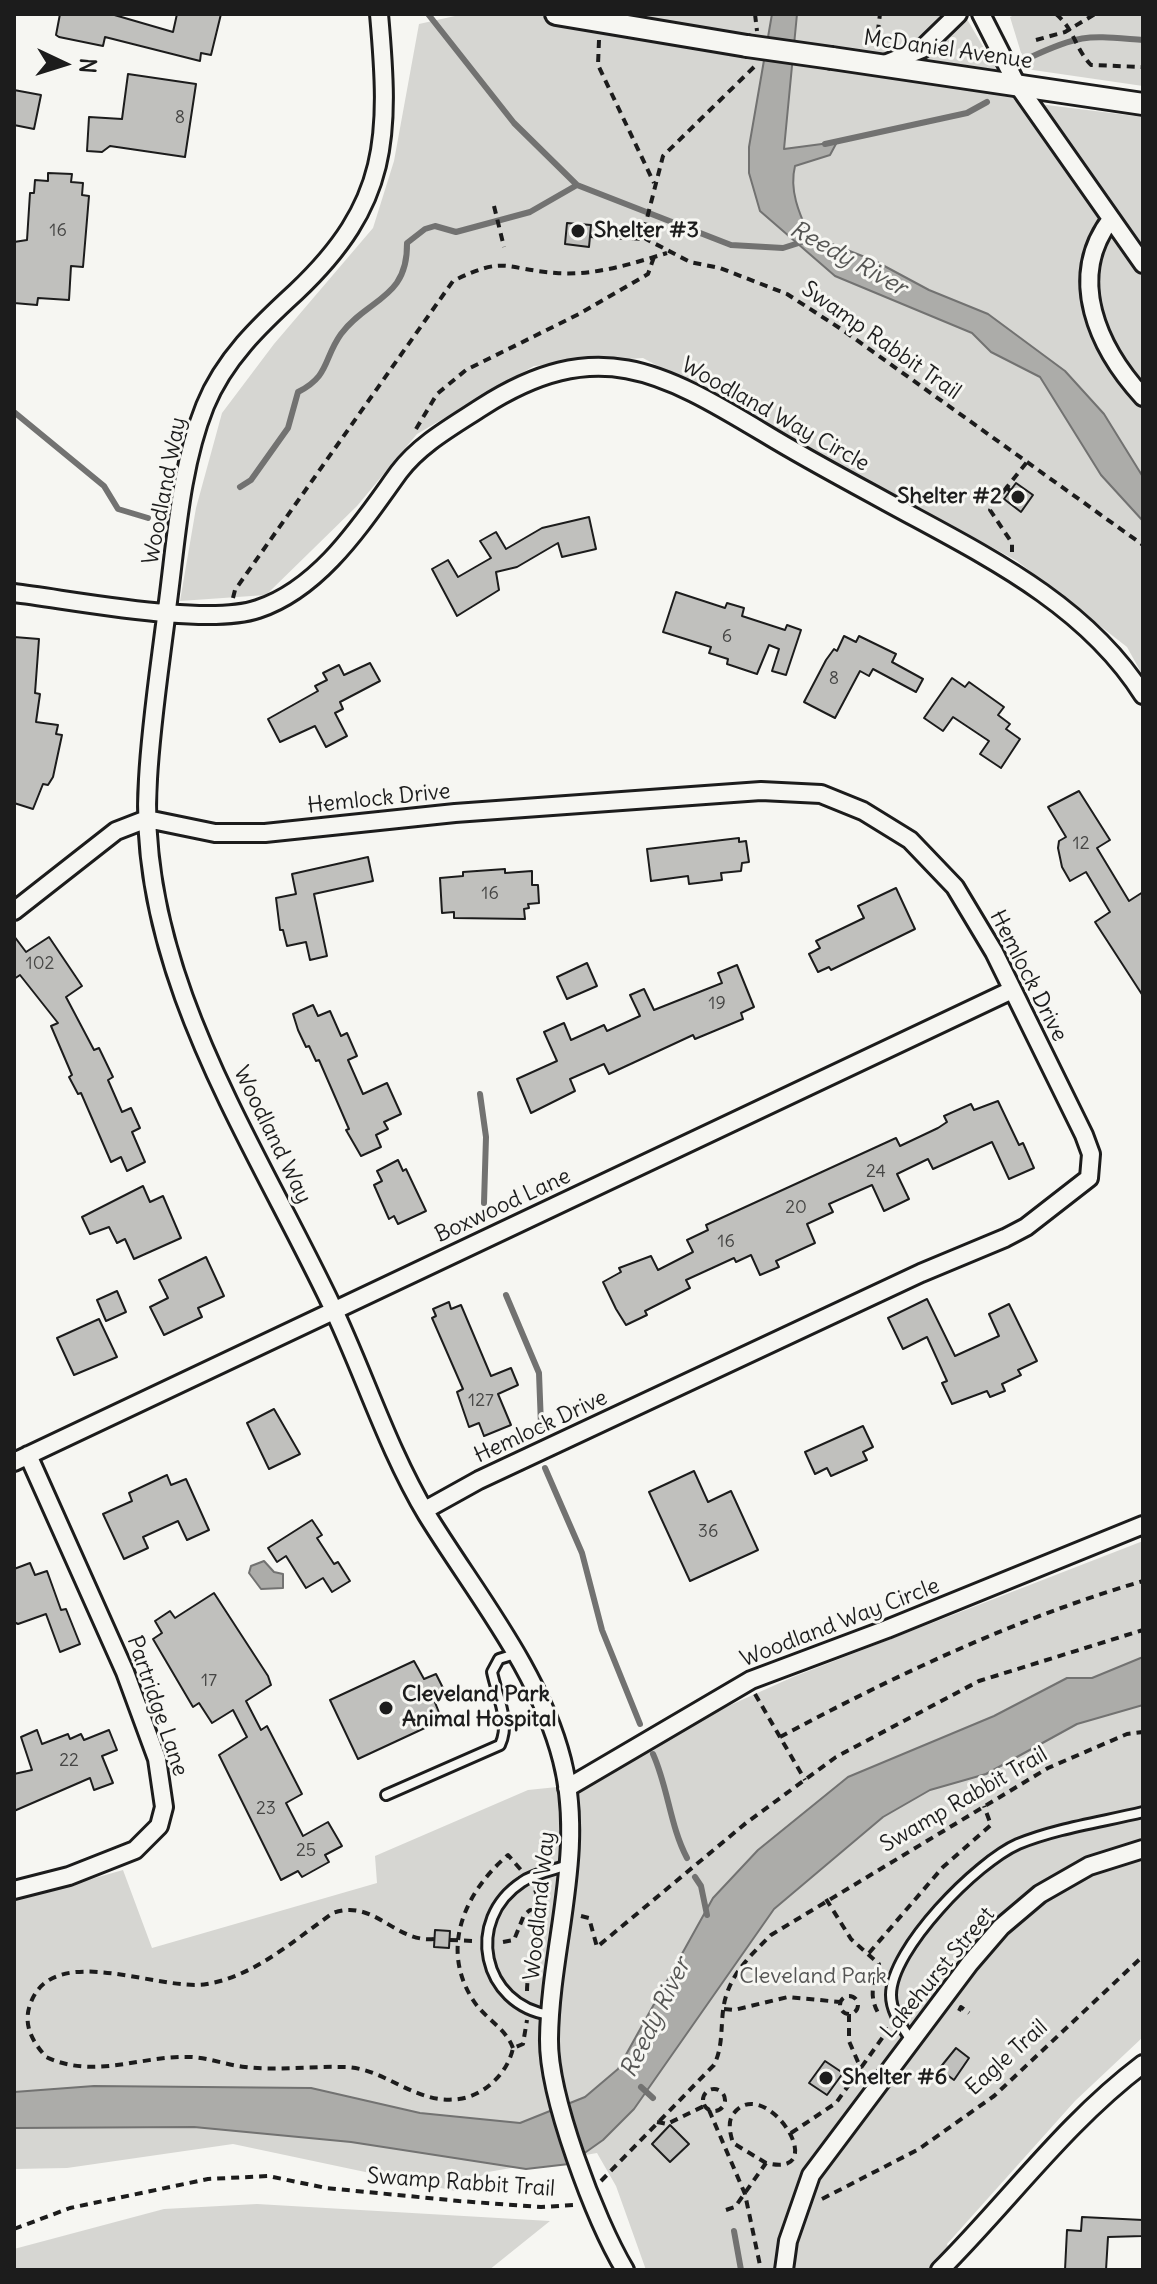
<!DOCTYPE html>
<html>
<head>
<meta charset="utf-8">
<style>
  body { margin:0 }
  #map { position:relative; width:1157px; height:2284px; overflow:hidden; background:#f6f6f2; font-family:Delius,sans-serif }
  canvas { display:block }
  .frame { position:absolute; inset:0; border:16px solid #1c1c1c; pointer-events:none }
  .north { position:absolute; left:24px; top:24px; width:80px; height:80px; -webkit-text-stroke:6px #f6f6f2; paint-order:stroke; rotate:94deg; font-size:22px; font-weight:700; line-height:32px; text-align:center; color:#1c1c1c }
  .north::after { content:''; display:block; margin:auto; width:28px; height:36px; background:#1c1c1c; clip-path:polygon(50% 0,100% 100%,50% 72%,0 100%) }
</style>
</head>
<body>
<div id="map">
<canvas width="1157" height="2284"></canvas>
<div class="frame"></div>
<div class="north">N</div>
</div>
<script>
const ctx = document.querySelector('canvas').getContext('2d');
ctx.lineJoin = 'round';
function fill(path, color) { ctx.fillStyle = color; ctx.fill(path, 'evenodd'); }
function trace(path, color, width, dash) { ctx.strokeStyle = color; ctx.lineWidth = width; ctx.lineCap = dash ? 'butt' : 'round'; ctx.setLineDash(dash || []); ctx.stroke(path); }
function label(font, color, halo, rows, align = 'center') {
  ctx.font = font + ' Delius,sans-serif'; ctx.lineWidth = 6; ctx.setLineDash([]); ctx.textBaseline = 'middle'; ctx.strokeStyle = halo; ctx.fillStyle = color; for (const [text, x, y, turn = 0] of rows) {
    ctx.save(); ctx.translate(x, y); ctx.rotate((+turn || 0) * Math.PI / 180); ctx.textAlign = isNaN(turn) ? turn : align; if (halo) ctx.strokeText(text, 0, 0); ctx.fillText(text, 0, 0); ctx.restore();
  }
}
fill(new Path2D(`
  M464 14H964L1015 101 1143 117V676L1127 647 1017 561 643 358 534 366 417 434 357 506 266 595 180 601 196 508 222 413 274 344 373 228 394 161 419 24Z
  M1017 14H1143V86L1026 69 1010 17Z
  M1143 1541V2037L1075 2101 947 2244 956 2270H646L616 2186 597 2153 488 2172 455 2191 233 2144 67 2168 14 2169V1901L123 1870 152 1948 377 1883 375 1856 528 1790 596 1783 715 1712 793 1677Z
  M257 2204 550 2221 489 2270H14V2249L164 2209Z`), '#d6d6d2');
const water = new Path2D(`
  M772 14H797L784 149 837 142 830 155 795 166C789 190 799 213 809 235L875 261 929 290 988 314 1065 371 1104 414 1143 477V521L1101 475 1040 377 991 352 972 333 835 276 760 211 749 173V147Z
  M264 1561 274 1572 283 1574V1588L261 1589 249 1573 251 1566Z
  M1143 1657V1705L1077 1724 986 1774 930 1790 883 1817 774 1909 634 2109 603 2140 569 2164 526 2169 351 2142 194 2127 14 2128V2092L94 2086 311 2088 420 2113 520 2123 585 2097 618 2069 713 1898 758 1850 848 1777 994 1716 1067 1678H1092Z`);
fill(water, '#acaca9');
trace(water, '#727271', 2);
trace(new Path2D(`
  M428 14 514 123 577 185 731 245 783 248 805 241
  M1031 57C1083 33 1088 36 1143 40
  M825 144 967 113 987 102
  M14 412 104 486 118 509 148 518
  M240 487 251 480 288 428 298 392C330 376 323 359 341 334 368 298 408 299 407 243L425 229 435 226 456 232 530 212 577 185
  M480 1094 486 1137 484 1203
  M506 1295 539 1373 541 1425
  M545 1468 582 1553 602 1630 640 1724
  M653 1754C668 1787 670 1826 687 1858
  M695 1877 701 1886 707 1915
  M641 2087 653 2098
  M734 2231 741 2270`), '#727271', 6);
const building = new Path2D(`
  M60 14H111L173 32 177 14H221L211 55 201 53 200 61 105 37 103 46 59 37 56 35Z
  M128 74 196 84 185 157 110 146 102 152 87 151 89 117 122 119Z
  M14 90 41 95 34 129 14 125Z
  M48 173 72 174 71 182 83 183 82 195 89 196 83 267 71 266 69 300 38 298 37 305 14 303V242L27 240 30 193H34L35 180 48 181Z
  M567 223 591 225 589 247 565 244Z
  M1016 483 1033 495 1021 512 1004 499Z
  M589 517 596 549 562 557 558 543 517 567 496 572 499 590 457 616 432 569 448 560 458 577 491 558 480 541 496 532 506 549 542 528Z
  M676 592 725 608 727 603 744 608 742 616 785 630 787 625 801 630 786 675 772 671 779 649 769 645 757 674 727 664 728 659 709 653 711 647 663 632Z
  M844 636 856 642 859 636 896 654 892 662 923 679 916 692 873 669 869 676 860 671 835 718 804 702 826 660 834 649 837 651Z
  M14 637 39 639 35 693 40 694 36 722 58 725 56 734 62 735 53 777 48 785 43 784 33 809 14 803Z
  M370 663 380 681 340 702 343 709 335 713 347 736 326 747 315 726 280 742 268 719 318 691 315 686 327 680 323 673 339 665 344 675Z
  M952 678 965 687 969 682 1004 707 998 715 1010 724 1006 729 1020 739 1001 768 980 754 989 741 953 717 943 731 924 718Z
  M1079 791 1110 840 1097 848 1129 901 1143 892V996L1095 922 1110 912 1086 872 1070 881 1062 867 1058 848 1059 841 1066 837 1048 807Z
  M739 838V842L746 841 749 862 742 863 741 871 721 873 722 880 689 884 688 876 651 881 647 849Z
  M368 857 373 881 314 894 327 956 310 960 306 942 287 946 283 930H280L276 898 296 894 292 874Z
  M505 869V873L532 871V885H538L539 903 528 904 529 908 524 909 525 919 454 918V912L442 913 440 878 463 876V872Z
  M896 888 915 929 831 970 829 967 818 972 809 954 820 948 816 941 864 918 858 906Z
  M14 936 26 952 49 937 82 986 66 997 94 1050 99 1048 113 1077 108 1080 122 1112 131 1108 140 1128 132 1132 145 1162 127 1171 121 1157 111 1162 81 1093 78 1094 69 1077 72 1075 51 1026 58 1023 20 975 14 979Z
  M587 963 597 986 567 999 557 977Z
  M737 965 754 1007 741 1013 743 1019 695 1039 693 1035 609 1074 604 1064 570 1079 575 1091 531 1113 517 1079 557 1061 544 1032 564 1023 571 1040 604 1025 607 1031 640 1016 630 995 644 989 654 1010 722 983 718 973Z
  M313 1005 318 1016 330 1011 341 1036 347 1033 357 1056 348 1060 363 1094 387 1083 401 1114 384 1122 388 1129 376 1135 381 1147 361 1156 346 1130 349 1129 319 1060 316 1061 309 1046 306 1047 298 1030 293 1014Z
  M998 1101 1019 1145 1023 1143 1034 1168 1009 1179 992 1142 933 1169 928 1159 897 1174 909 1199 884 1211 872 1185 829 1204 833 1212 807 1224 815 1243 776 1261 779 1267 760 1275 751 1255 736 1262 734 1258 686 1280 690 1288 645 1311 647 1315 626 1325 616 1309 603 1282 621 1272 619 1268 651 1256 658 1270 693 1252 687 1240 708 1230 706 1225 896 1138 900 1146 938 1128 947 1122 944 1116 971 1104 974 1110Z
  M398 1160 403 1171 406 1169 426 1211 398 1224 394 1216 389 1219 374 1185 382 1181 377 1171Z
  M143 1186 150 1202 163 1196 181 1238 134 1259 125 1239 117 1243 109 1227 90 1234 82 1217Z
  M206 1257 224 1296 198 1308 202 1317 164 1335 150 1307 168 1298 159 1280Z
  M117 1291 126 1312 106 1321 97 1300Z
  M927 1299 955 1356 999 1336 989 1314 1009 1304 1037 1361 1018 1370 1021 1375 1002 1384 1005 1391 990 1397 987 1391 952 1404 942 1383 947 1381 927 1337 903 1349 888 1318Z
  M449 1302 451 1309 461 1305 491 1376 511 1368 518 1385 498 1394 511 1425 484 1436 479 1423 469 1427 457 1392 463 1389 432 1318 436 1316 433 1309Z
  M99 1319 117 1357 74 1375 57 1338Z
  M274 1409 300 1454 269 1469 247 1423Z
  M863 1426 873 1447 863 1452 867 1460 831 1476 827 1468 815 1474 805 1452Z
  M694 1471 708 1502 731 1491 758 1550 690 1581 649 1492Z
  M167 1475 171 1485 186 1479 209 1530 187 1540 178 1521 143 1537 148 1548 124 1559 103 1514 132 1501 129 1493Z
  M312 1520 322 1535 317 1538 334 1564 338 1562 350 1581 332 1592 323 1578 306 1588 286 1556 277 1562 268 1548Z
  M30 1563 35 1575 47 1571 61 1610 66 1609 80 1644 60 1652 46 1614 18 1624 14 1622V1569Z
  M214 1593 268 1676 271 1685 246 1701 261 1730 267 1726 302 1794 286 1803 303 1836 328 1822 342 1846 325 1855 329 1862 302 1877 298 1871 281 1880 219 1755 247 1737 233 1710 212 1723 199 1703 193 1707 153 1639 162 1633 155 1621 170 1611 175 1618Z
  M414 1661 424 1679 436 1674 446 1694 434 1700 442 1720 358 1759 330 1700Z
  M37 1730 42 1744 68 1734 70 1739 81 1734 84 1740 109 1730 117 1750 102 1756 113 1783 94 1790 90 1778 14 1811V1774L32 1770 21 1737Z
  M435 1930 450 1931 449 1948 434 1947Z
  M956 2048 969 2058 954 2080 939 2069Z
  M825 2061 843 2073 827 2095 809 2083Z
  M670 2125 689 2144 670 2162 652 2144Z
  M1082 2217 1143 2220V2236L1108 2237 1106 2270H1065L1067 2230 1081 2231Z`);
fill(building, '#c0c0bd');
trace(building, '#1c1c1c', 2);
const service = new Path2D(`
  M386 1795 500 1745C511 1722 497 1696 492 1672L499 1659 515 1654
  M550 2015C482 2005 464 1920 522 1882 534 1873 554 1870 568 1865
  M910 2039C902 2026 891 2012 891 1995 891 1949 977 1862 1018 1844 1057 1828 1102 1822 1143 1812`);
const minor = new Path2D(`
  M379 14C390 137 390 203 296 292 260 325 224 359 205 406 180 468 176 543 167 609 160 666 151 723 148 779 135 968 253 1140 331 1304 364 1373 387 1448 427 1515 475 1593 539 1670 562 1760 586 1853 550 1946 549 2039 548 2096 595 2220 625 2270
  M981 14 1016 83 1143 264
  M885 64 922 49 958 14
  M1111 219C1066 278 1098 348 1143 397
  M14 593C73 600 206 627 258 609 321 588 362 523 399 472 420 444 453 426 482 407 596 334 661 371 764 433 800 455 837 475 874 495 971 549 1082 598 1143 695
  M14 911 116 831 147 819 215 833H265L455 813 761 791 821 794 863 811 910 840 955 887 994 952 1084 1135 1091 1154 1089 1178 1026 1227 1005 1238 921 1273 479 1480 425 1510
  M14 1462 1012 990
  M567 1788 751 1680 887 1629 1143 1525
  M14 1890 69 1876 135 1850 159 1826 164 1807 157 1759 125 1672 28 1455
  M784 2270 788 2241 811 2175 970 1963 1001 1927 1040 1894 1089 1866 1143 1849
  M940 2270C1009 2201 1065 2123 1143 2064`);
const tertiary = new Path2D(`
  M556 14 747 46
  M832 58 1143 104`);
trace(service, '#1c1c1c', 14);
trace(minor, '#1c1c1c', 22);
trace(tertiary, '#1c1c1c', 26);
trace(new Path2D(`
  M755 14 757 31
  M1056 14C1075 30 1074 47 1091 65L1143 67
  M599 40 598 65 654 183
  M1036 40 1065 32 1095 14
  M872 45 877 38 880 14
  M754 67 663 156 644 230 646 239 690 262 720 268 787 294 844 331 1143 545
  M494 206 504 247
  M590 236 646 239
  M416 429 437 394 466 370 579 314 648 274 654 257
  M1007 487 990 510 1012 543V552
  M1010 491 1007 487 1027 462
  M233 598 235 590 453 281C506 255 503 269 556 273 594 276 631 264 667 253
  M755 1694 805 1780
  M780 1737C896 1675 1017 1618 1143 1581
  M826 1899 851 1939 879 1964C873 1984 868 1997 880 2016
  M581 1916 589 1918 597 1947 746 1823 836 1757 979 1681 1143 1630
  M434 1939C395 1943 374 1898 333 1913 294 1940 255 1976 207 1984 159 1992 55 1941 31 2002 22 2024 32 2041 46 2057 95 2080 141 2055 191 2057 209 2058 227 2065 245 2067 277 2071 311 2066 343 2067 385 2067 414 2105 459 2099 484 2096 508 2073 513 2048L523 2044 527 2020
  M450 1940 475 1941
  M503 1942 514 1940 524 1915 530 1910 548 1911
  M869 1953 943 1867 991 1825 984 1806
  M527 1991C527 1962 546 1914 535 1890
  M840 2005a9 9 0 1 1 18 0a9 9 0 1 1-18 0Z
  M724 2009 734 2010 788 1997 840 2002
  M959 2011 961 2007 969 2013
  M849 2014V2041L861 2069
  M513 2048C505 2027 485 2019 473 2000 439 1947 466 1891 508 1855L521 1870
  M703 2100a11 11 0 1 1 22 0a11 11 0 1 1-22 0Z
  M709 2110 745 2194 761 2270
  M657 2122 667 2124 704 2106
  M791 2133 836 2103 885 2034 886 2027
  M601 2181 714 2065C725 2043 719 2019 726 1996 734 1970 753 1953 771 1935L1048 1768 1127 1734 1143 1732
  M822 2199 919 2149 994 2096 1143 1956
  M726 2210 735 2207 766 2163C834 2180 766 2073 734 2113 727 2121 730 2133 733 2143L766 2163
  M14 2229 70 2208 208 2179 268 2176 326 2188 459 2201 541 2207 574 2205`), '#1c1c1c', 4, [8, 6]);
trace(service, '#f6f6f2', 8);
trace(minor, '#f6f6f2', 16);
trace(tertiary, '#f6f6f2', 20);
const tertiaryBridge = new Path2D(`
  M747 46 832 58`);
trace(tertiaryBridge, '#1c1c1c', 26, []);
trace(tertiaryBridge, '#f6f6f2', 20);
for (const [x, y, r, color] of [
  [578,231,8,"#1c1c1c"],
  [1018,497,8,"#1c1c1c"],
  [386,1708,8,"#1c1c1c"],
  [826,2078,8,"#1c1c1c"]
]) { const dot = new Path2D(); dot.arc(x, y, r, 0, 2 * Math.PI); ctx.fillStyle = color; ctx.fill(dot); trace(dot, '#f6f6f2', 3); }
label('18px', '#454544', null, [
  ["8",180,118],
  ["16",58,231],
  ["6",727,637],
  ["8",834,679],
  ["12",1081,844],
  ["16",490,894],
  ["102",40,964],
  ["19",717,1004],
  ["24",876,1172],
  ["20",796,1208],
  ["16",726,1242],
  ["127",481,1401],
  ["36",708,1532],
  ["17",209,1681],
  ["22",69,1761],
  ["23",266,1809],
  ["25",306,1851]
]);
label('22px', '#1c1c1c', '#f6f6f2', [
  ["McDaniel Avenue",948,50,8],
  ["Swamp Rabbit Trail",881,341,35],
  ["Woodland Way Circle",775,415,29],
  ["Woodland Way",165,491,-79],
  ["Hemlock Drive",379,799,-6],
  ["Hemlock Drive",1028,976,63],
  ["Woodland Way",272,1135,64],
  ["Boxwood Lane",503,1206,-25],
  ["Hemlock Drive",541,1427,-25],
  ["Woodland Way Circle",840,1623,-21],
  ["Partridge Lane",157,1706,71],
  ["Swamp Rabbit Trail",964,1800,-30],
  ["Woodland Way",540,1906,-84],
  ["Lakehurst Street",938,1973,-50],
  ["Eagle Trail",1007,2058,-42],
  ["Swamp Rabbit Trail",461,2183,4]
]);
label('bold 22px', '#1c1c1c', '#f6f6f2', [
  ["Shelter #3",594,231],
  ["Shelter #2",1002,497,"right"],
  ["Cleveland Park",402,1695],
  ["Animal Hospital",402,1720],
  ["Shelter #6",842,2078]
], 'left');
label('22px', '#545453', '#f6f6f2', [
  ["Cleveland Park",813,1977]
]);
label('italic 24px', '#565654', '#f6f6f2', [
  ["Reedy River",848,259,29],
  ["Reedy River",656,2018,-64]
]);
</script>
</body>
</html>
